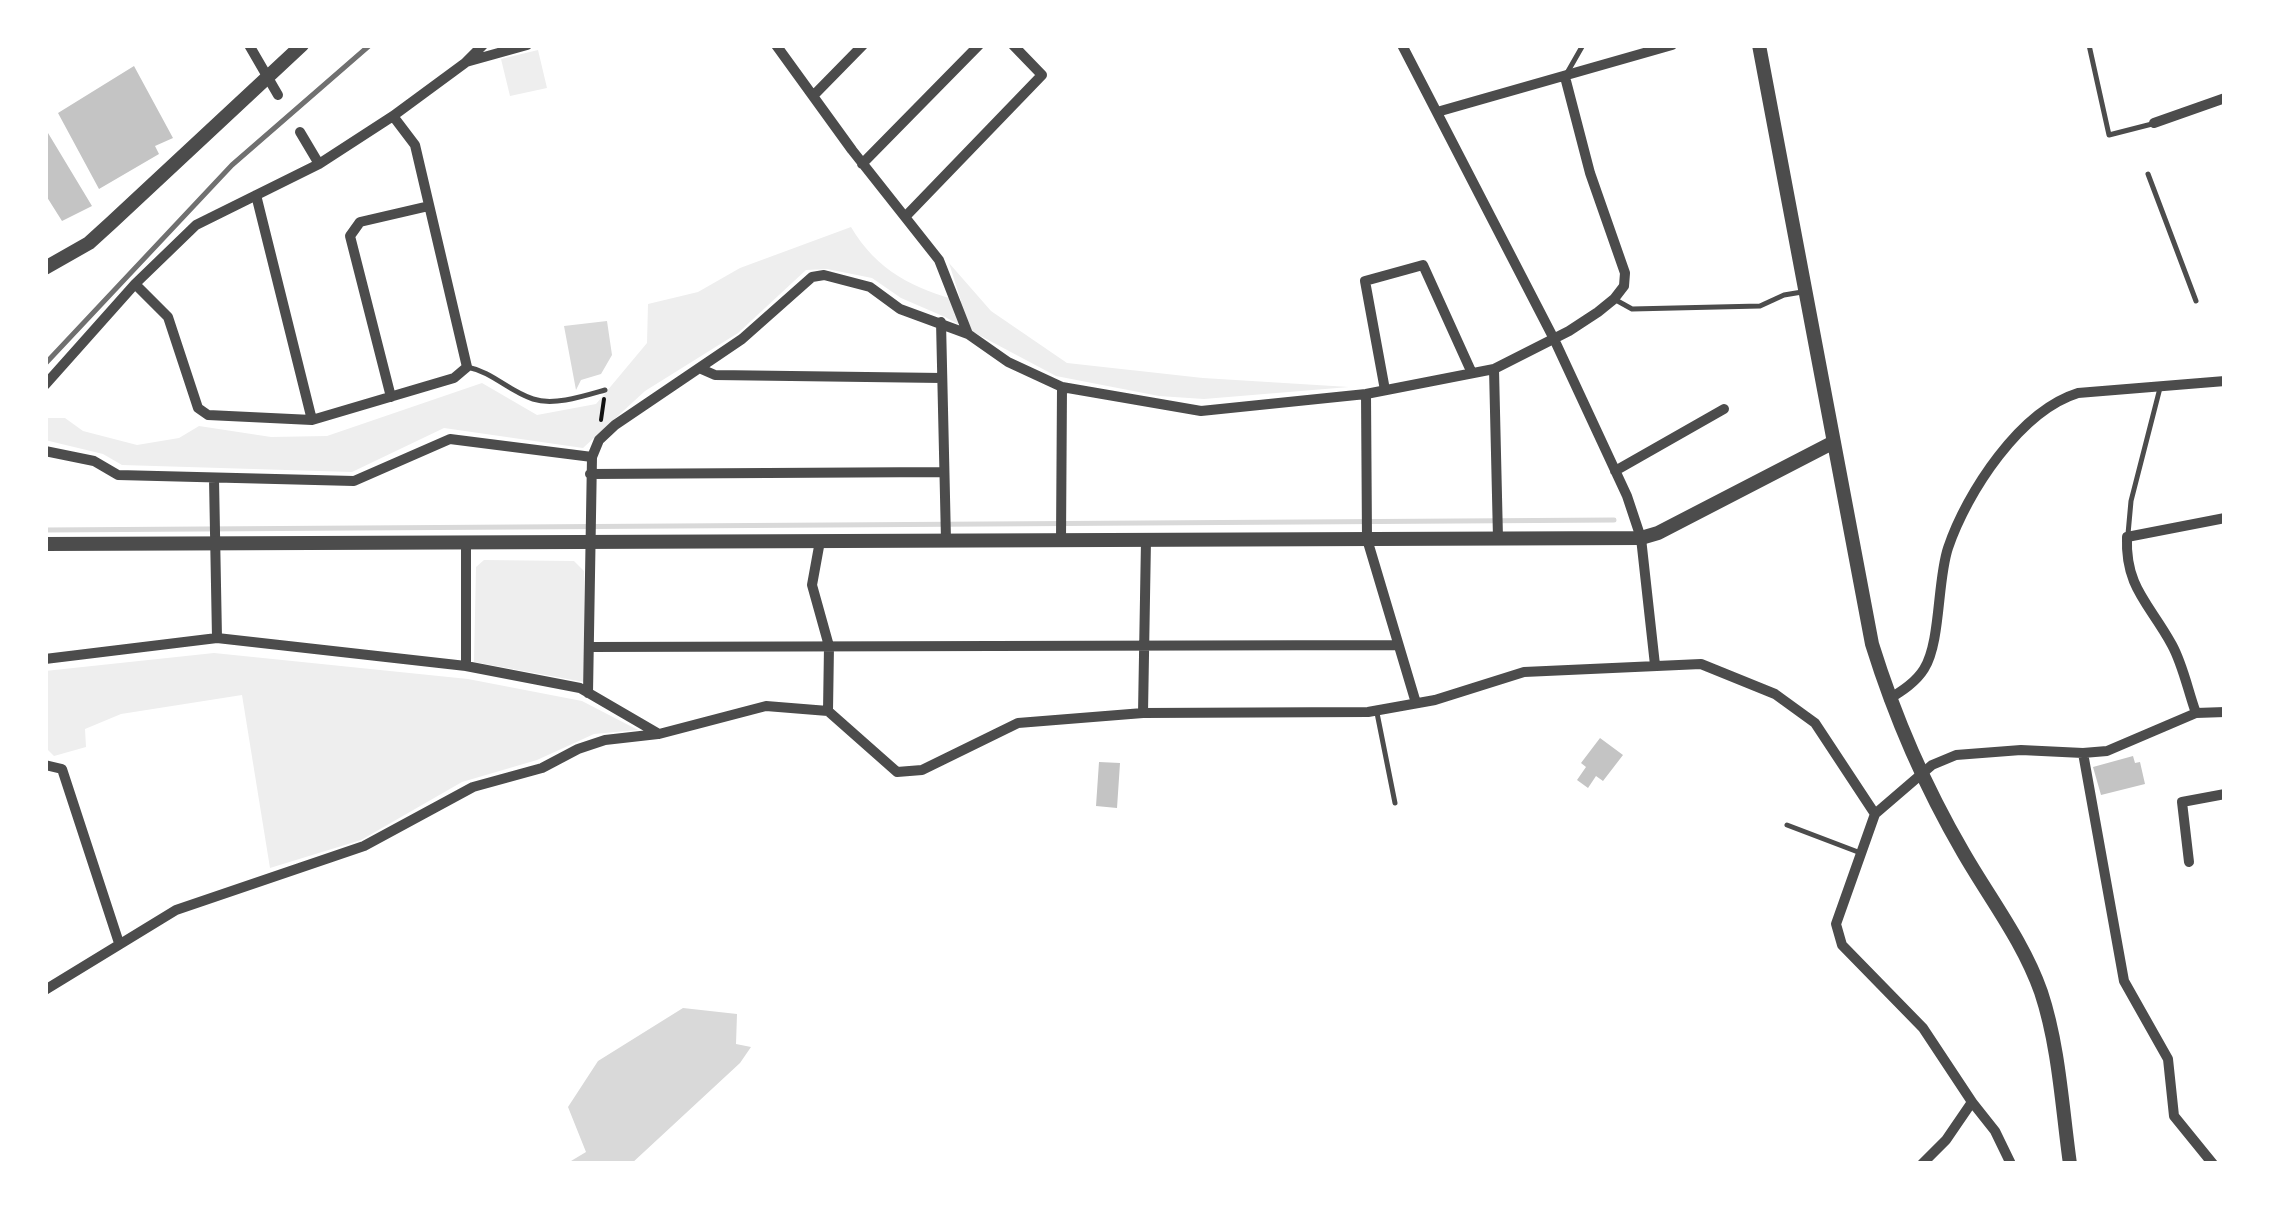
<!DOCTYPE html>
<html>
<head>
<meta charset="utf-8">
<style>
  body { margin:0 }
  #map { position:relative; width:2270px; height:1209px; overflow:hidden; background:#fff; font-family:Manrope,sans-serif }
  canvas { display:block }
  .frame { position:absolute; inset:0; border:48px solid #fff; pointer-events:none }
</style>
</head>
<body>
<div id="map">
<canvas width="2270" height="1209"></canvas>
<div class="frame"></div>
</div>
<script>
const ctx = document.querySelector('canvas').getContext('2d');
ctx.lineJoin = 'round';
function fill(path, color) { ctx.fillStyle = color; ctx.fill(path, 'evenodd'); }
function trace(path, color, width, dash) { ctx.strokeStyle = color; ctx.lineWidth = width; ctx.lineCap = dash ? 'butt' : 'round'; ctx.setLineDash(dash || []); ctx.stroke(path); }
fill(new Path2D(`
  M538 50 547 88 510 96 501 59Z
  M851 227C876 270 915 290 961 301L949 263 991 311 1067 363 1203 378 1349 387 1204 399 1159 396 1056 376 945 317 901 298 872 278 827 269 806 270 738 333 645 391 583 448 444 428 352 472 122 465 103 454 45 440V418H65L83 431 137 445 179 438 199 426 271 437 327 436 482 383 537 415 596 404 647 343 648 304 698 292 740 268Z
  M484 560 574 561 584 571V682L474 662 476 567Z
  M214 653 468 679 582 701 638 730 594 734 537 760 462 782 361 840 270 868 242 695 121 714 85 729 86 747 54 756 45 747V671Z`), '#eee');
fill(new Path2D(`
  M607 321 612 355 601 374 581 380 576 390 564 326Z
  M683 1008 737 1014 736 1044 751 1047 740 1063 631 1164H566L586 1152 568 1107 598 1061Z`), '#d9d9d9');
trace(new Path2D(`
  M45 530 1614 520`), '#d9d9d9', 5);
fill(new Path2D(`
  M134 66 173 138 155 146 159 154 99 189 58 113Z
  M45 128 92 206 62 221 45 194Z
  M1600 738 1623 755 1603 781 1596 776 1588 788 1577 780 1586 767 1581 763Z
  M2133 756 2135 763 2140 762 2145 784 2101 795 2093 767Z
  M1099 762 1120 763 1117 808 1096 806Z`), '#c4c4c4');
trace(new Path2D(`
  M601 420 604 399`), '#111', 4);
trace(new Path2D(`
  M2089 45 2109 135 2152 124
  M1567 73 1583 45
  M2148 174 2196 301
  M1614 299 1632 309 1760 306 1784 295 1802 292
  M467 367C493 372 508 391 533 399 554 406 584 396 605 390
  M2128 534 2131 501 2160 388
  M1377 713 1395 803
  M1787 825 1858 852`), '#4c4c4c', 5);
trace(new Path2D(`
  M249 45 278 95
  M776 45 852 150 939 260 968 334
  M1402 45 1554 339 1627 496 1641 538 1655 665
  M466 62 527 45
  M813 96 863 45
  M1437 112 1672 45
  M2154 123 2225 98
  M300 132 319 164
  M862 164 979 45
  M256 195 312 420
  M905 217 1042 75 1013 45
  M135 284 168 317 198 408 208 415 312 420 454 378 467 367 415 145 393 116
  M941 322 946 540
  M699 368 715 375 942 378
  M1494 369 1498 538
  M45 385 135 284 196 225 319 164 393 116 465 63 483 45
  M1385 390 1365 281 1423 265 1471 371
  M1366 394 1367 539 1416 703
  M391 397 350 236 360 222 429 206
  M45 451 94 461 118 475 354 481 450 439 592 457 588 693
  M592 457 599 440 615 425 742 339 812 277 824 275 870 287 900 309 968 334 1008 362 1062 387 1201 411 1366 394 1494 369 1569 331 1598 312 1614 299 1624 286 1625 273 1590 173 1565 77
  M1615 471 1724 409
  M590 474 944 472
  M214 479 217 638
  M1061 540 1062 387
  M820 541 812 585 829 646 828 711
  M466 543V666
  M589 647 1398 645
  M45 659 217 638 466 666 580 688 659 734 766 706 828 711 897 772 922 770 1018 723 1143 713 1368 712 1435 700 1524 672 1701 664 1775 694 1815 723 1875 814
  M1889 699C1902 691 1916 682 1924 669 1941 642 1937 581 1948 548 1967 492 2020 411 2078 393L2225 381
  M1143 713 1146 540
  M2196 713C2188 691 2183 665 2172 645 2150 604 2125 588 2127 537L2225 518
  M2083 753 2124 981 2168 1059 2174 1116 2213 1164
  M45 765 62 769 119 943
  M2189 862 2182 802 2225 794
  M45 990 176 910 364 846 473 787 542 768 578 749 605 740 658 734
  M1922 1164 1946 1140 1972 1102
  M2011 1164 1995 1131 1972 1102 1923 1028 1842 945 1836 924 1875 814 1932 765 1956 755 2021 750 2083 753 2107 751 2196 713 2225 712`), '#4c4c4c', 10);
trace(new Path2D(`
  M1759 45 1872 644C1895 718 1924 785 1963 852 1990 899 2023 941 2041 992 2059 1046 2062 1107 2070 1164
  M45 268 89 243 111 223 302 45
  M45 544 1641 538 1658 533 1834 442`), '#4c4c4c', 14);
trace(new Path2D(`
  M45 364 232 165 370 45`), '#707070', 5);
</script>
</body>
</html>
